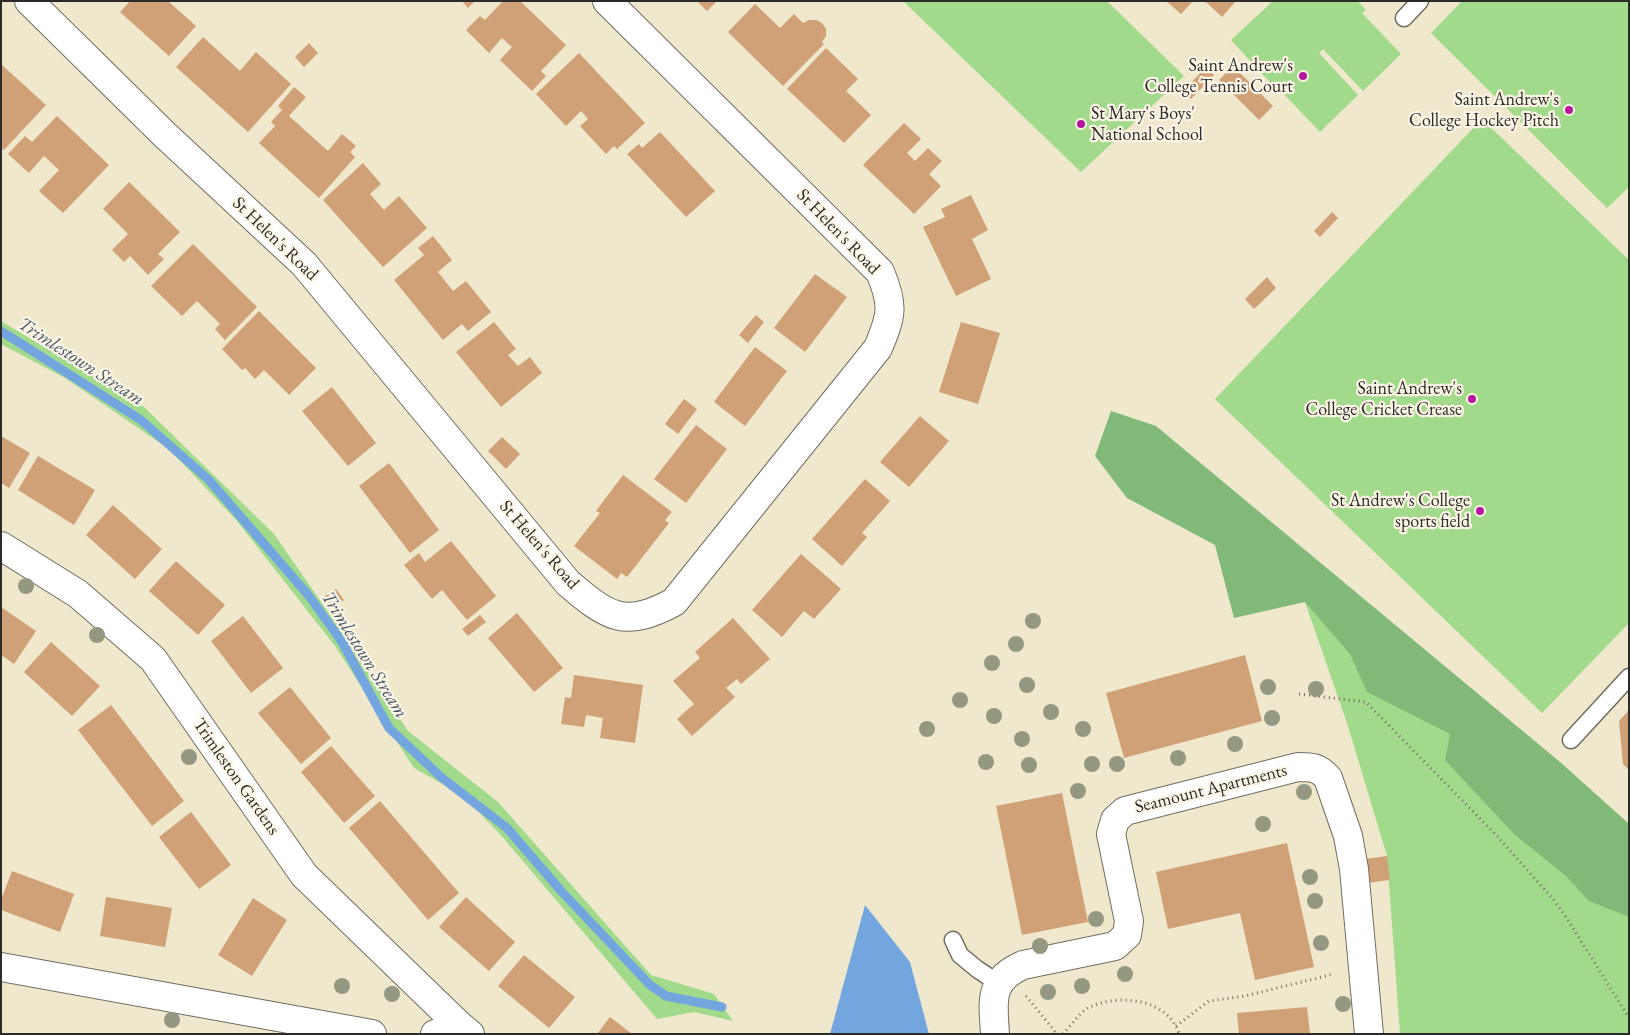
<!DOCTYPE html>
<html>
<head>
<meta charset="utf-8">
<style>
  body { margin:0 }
  #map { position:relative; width:1630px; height:1035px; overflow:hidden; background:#efe8cc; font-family:"EB Garamond",serif }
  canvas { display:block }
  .frame { position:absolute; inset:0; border:2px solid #2b2b2b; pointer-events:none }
</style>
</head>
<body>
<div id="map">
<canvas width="1630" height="1035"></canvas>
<div class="frame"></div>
</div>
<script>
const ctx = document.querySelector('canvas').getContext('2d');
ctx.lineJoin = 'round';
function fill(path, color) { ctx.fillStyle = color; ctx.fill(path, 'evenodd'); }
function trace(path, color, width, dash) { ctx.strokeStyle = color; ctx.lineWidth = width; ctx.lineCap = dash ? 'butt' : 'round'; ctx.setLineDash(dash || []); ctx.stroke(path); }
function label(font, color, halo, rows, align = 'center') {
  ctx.font = font + ' "EB Garamond",serif'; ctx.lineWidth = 4.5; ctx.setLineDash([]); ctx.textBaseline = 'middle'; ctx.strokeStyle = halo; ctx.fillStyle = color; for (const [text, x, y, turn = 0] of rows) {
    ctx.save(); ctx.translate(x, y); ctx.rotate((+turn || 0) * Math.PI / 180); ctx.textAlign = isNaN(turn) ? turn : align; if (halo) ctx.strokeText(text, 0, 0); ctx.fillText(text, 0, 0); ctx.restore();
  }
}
fill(new Path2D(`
  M903 1H1107L1184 76 1081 172Z
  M1273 1H1358L1366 10 1362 13 1401 54 1363 91 1323 49 1319 53 1358 95 1320 132 1280 90 1278 91 1231 40Z
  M1462 1H1629V187L1607 208 1431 33Z
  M1482 119 1629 260V623L1542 713 1215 399Z
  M1 321 144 407 274 534 335 622 408 731 498 802 651 975 714 994 733 1021 694 1012 657 1019 500 834 462 795 414 768 335 646 237 521 169 449 65 378 1 344Z
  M1305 602 1560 762 1629 824V1034H1400L1387 856 1347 723Z`), '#a2da8c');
fill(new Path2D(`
  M1111 411 1156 426 1560 762 1629 824V917L1589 901 1566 876 1514 834 1445 760 1450 734 1367 692 1350 654 1305 602 1234 618 1215 545 1127 498 1095 456Z`), '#81ba78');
fill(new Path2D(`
  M865 905 910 962 929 1034H830Z`), '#73a6df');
trace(new Path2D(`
  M1 331 141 420 209 480 309 596 342 642 389 728 441 777 507 828 562 892 650 985 666 996 722 1007`), '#73a6df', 9);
fill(new Path2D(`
  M130 1H168L196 26 169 56 120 12Z
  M462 1H475L468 8Z
  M503 1H520L566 45 541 71 546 76 532 91 500 60 512 47 502 38 489 53 466 30 480 16 485 20Z
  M697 1H717L707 11Z
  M1166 1H1193L1181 14Z
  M1205 1H1236L1222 17Z
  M755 4 780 28 794 14 803 23 809 20H816L822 23 826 29V36L822 42 824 44 783 86 728 32Z
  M203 37 240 71 256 52 291 84 248 132 176 67Z
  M309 43 318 53 304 67 295 57Z
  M826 48 858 79 846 91 871 115 844 143 787 89Z
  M579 53 645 123 617 149 614 146 606 154 580 126 588 119 581 111 566 126 536 94Z
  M1 64 46 105 4 150 1 148Z
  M1233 66 1273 106 1259 120 1219 80Z
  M1206 67 1214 75 1191 99 1183 91Z
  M294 87 306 97 289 116 328 151 342 134 356 146 350 152 355 157 319 198 259 143 275 126 271 122 282 110 278 106Z
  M57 116 109 165 63 213 39 191 59 170 44 156 29 173 8 154 25 136 32 142Z
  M904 123 921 139 907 153 915 161 928 148 942 161 929 174 941 186 914 214 863 165Z
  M660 132 715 191 686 217 627 154 639 144 642 148Z
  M363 163 381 184 370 194 384 210 399 196 427 228 383 267 323 200Z
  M129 182 180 232 158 254 164 259 148 275 130 256 124 262 112 250 128 234 103 209Z
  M971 195 988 230 972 239 991 279 956 296 923 227 945 217 941 209Z
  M1332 212 1338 218 1320 237 1314 231Z
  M433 236 452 260 438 272 453 291 466 281 491 312 468 331 462 324 443 340 394 280 424 255 418 248Z
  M193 244 257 307 225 340 215 329 220 324 197 301 182 316 151 286Z
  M815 274 847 297 805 352 774 328Z
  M1267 277 1276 288 1254 309 1245 299Z
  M259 311 316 368 289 395 264 370 255 379 245 368 242 370 222 349Z
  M756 315 764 322 748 343 739 335Z
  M494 322 516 349 508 355 518 366 530 357 542 373 501 407 456 352Z
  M961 322 1000 333 978 404 939 392Z
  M755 347 787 371 745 426 714 402Z
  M332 387 376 443 348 466 302 411Z
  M684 399 697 409 678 434 665 424Z
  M920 416 949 441 909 487 880 462Z
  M696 425 727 449 686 503 654 479Z
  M1 436 30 453 9 488 1 483Z
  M502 437 520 454 506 469 488 451Z
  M38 456 95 490 74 525 18 490Z
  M389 463 439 530 410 553 359 486Z
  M623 475 672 512 665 520 669 523 627 577 621 573 617 579 574 546 600 513 596 511Z
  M865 479 890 501 862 533 867 537 842 566 812 539Z
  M113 505 162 549 135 579 86 535Z
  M451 541 496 596 467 620 442 590 432 599 404 565 419 553 425 562Z
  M801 554 841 589 814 619 804 611 782 637 752 610Z
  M176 561 225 605 198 635 149 591Z
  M336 589 344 600 332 608 324 597Z
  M1 607 36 631 14 664 1 655Z
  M517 613 563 668 534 692 488 638Z
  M480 615 486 622 468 636 462 629Z
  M243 616 283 668 251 693 211 641Z
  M733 618 770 659 741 684 737 679 726 688 735 697 692 736 677 719 694 704 673 681 700 658 695 652Z
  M51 642 100 686 72 716 24 672Z
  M1245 655 1262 721 1124 758 1106 693Z
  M574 675 643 685 635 743 600 738 603 718 586 715 584 727 561 724 565 697 571 698Z
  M290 687 331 738 301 764 258 713Z
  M111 705 184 801 152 826 78 730Z
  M1629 710V770L1623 764 1619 721Z
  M331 746 375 796 344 823 301 772Z
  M1062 793 1088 922 1022 935 996 806Z
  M380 801 459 893 428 920 349 828Z
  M191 812 231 865 199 889 159 837Z
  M1287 843 1314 967 1255 980 1240 913 1168 929 1156 872Z
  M1387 856 1390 880 1367 883 1364 859Z
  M12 871 74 894 60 932 1 910V900Z
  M106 897 172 908 165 947 100 936Z
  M466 897 515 942 489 971 439 927Z
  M253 898 287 920 252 976 218 955Z
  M524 955 575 997 549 1028 498 986Z
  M1307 1007 1310 1034H1239L1237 1013Z
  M610 1017 632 1034H597Z`), '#d0a177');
const service = new Path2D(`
  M1404 18 1420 1
  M1571 740 1629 677
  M953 940 960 955 977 969 998 983`);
const minor = new Path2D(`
  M29 1 165 135 304 264 568 583C608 617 624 629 674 602L878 348C892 315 894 305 880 272L607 1
  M1 546 78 594 153 659 304 875 459 1025 470 1034
  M1 967 372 1034
  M435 1034 459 1025
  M995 1034C993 1002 988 980 1023 965L1115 946 1127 935 1129 921 1111 834 1115 820 1125 811 1298 767C1312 767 1318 767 1328 778L1348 836 1354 869 1369 1034`);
trace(service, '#706d63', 19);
trace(minor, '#706d63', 30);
trace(new Path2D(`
  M1299 694 1366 702 1498 837 1553 899 1568 920 1629 1018
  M1026 996 1057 1034
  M1176 1026 1209 1001 1245 996 1334 974
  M1063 1034C1071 1026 1079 1013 1088 1008 1117 993 1168 998 1179 1034`), '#706d63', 3, [1, 4]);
trace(service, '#fff', 16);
trace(minor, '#fff', 28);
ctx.fillStyle = '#949881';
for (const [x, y] of [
  [26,586],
  [1033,621],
  [97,635],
  [1016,644],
  [992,663],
  [1027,685],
  [1268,687],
  [1316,689],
  [960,700],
  [1051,712],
  [994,716],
  [1272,718],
  [927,729],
  [1083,729],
  [1022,739],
  [1235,744],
  [189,757],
  [1178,758],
  [986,762],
  [1092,764],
  [1117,764],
  [1029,765],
  [1078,791],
  [1304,792],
  [1263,824],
  [1310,877],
  [1315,901],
  [1096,919],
  [1321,943],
  [1040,946],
  [1125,974],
  [342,986],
  [1082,986],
  [1048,992],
  [392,994],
  [1343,1004],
  [172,1020]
]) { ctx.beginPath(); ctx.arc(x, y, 8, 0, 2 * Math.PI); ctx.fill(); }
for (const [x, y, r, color] of [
  [1303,76,5,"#b5179e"],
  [1569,110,5,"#b5179e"],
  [1081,124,5,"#b5179e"],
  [1472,399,5,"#b5179e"],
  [1480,511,5,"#b5179e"]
]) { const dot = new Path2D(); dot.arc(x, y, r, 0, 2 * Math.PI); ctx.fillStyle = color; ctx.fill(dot); trace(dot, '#fcf5e5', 2); }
label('18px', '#2b2b2b', '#fcf5e5', [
  ["Saint Andrew's",1293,66],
  ["College Tennis Court",1293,87],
  ["Saint Andrew's",1559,100],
  ["College Hockey Pitch",1559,121],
  ["St Mary's Boys'",1091,114,"left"],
  ["National School",1091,135,"left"],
  ["Saint Andrew's",1462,389],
  ["College Cricket Crease",1462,410],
  ["St Andrew's College",1470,501],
  ["sports field",1470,522]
], 'right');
label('18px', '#2b2b2b', '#fcf5e5', [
  ["St Helen's Road",838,232,46],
  ["St Helen's Road",275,239,44],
  ["St Helen's Road",539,545,49],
  ["Trimleston Gardens",236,777,55],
  ["Seamount Apartments",1211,789,-14]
]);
label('italic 19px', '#44566a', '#fcf5e5', [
  ["Trimlestown Stream",81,362,33],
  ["Trimlestown Stream",364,655,58]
]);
</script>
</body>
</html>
